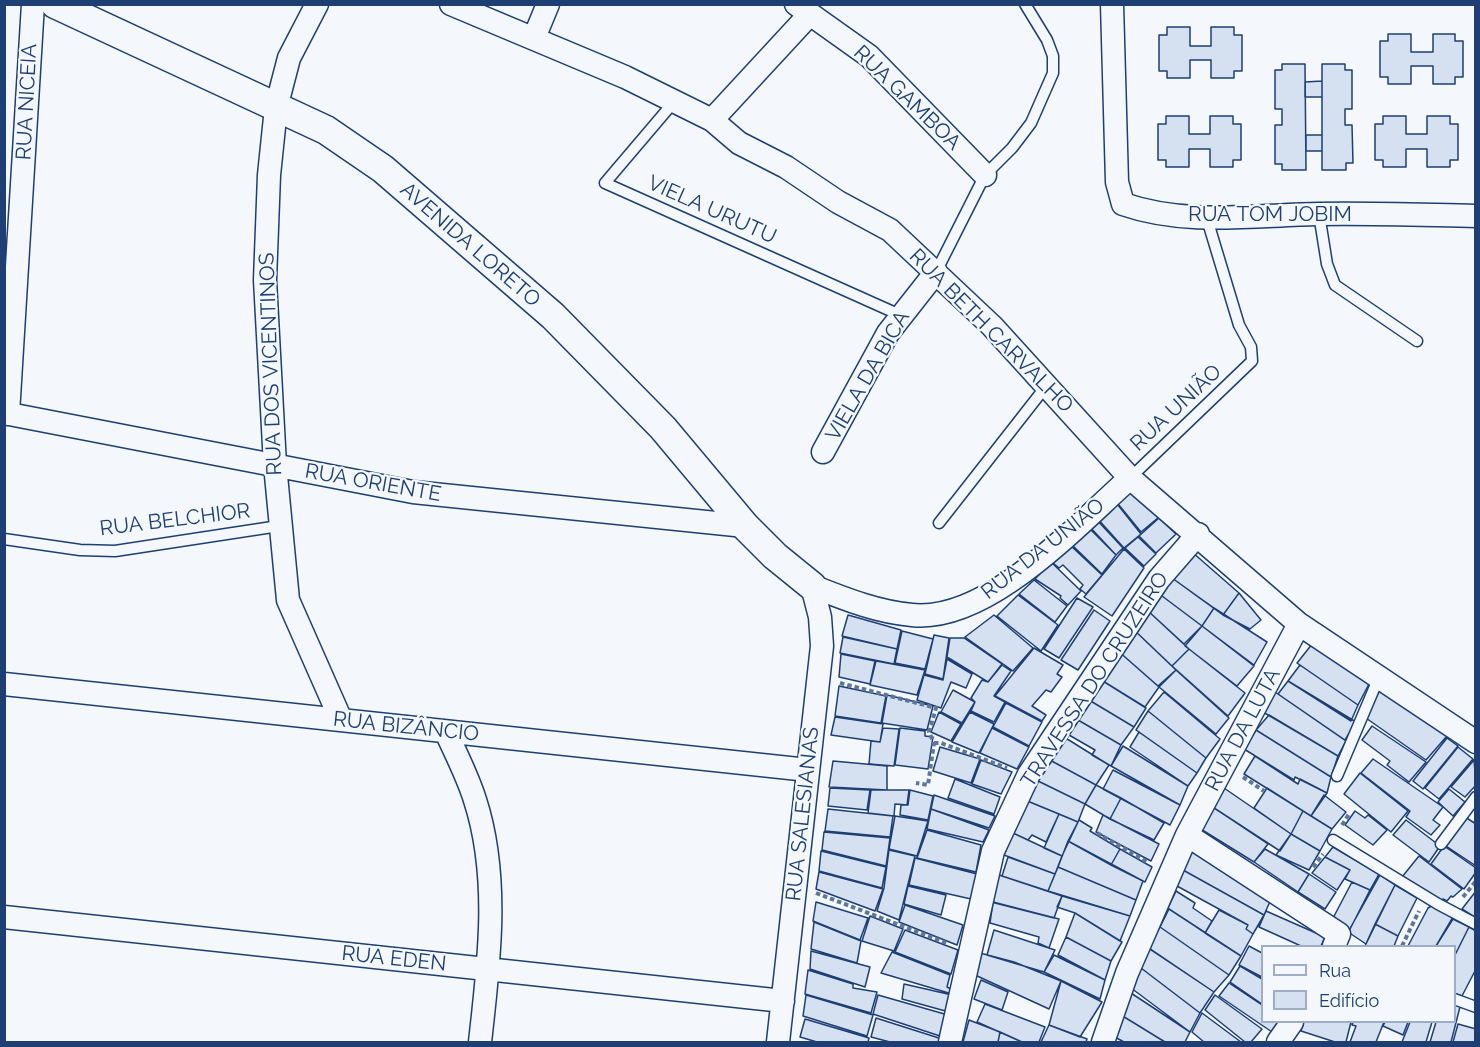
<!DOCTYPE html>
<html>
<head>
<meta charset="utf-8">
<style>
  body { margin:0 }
  #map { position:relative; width:1480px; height:1047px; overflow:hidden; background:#f4f7fb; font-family:Raleway,sans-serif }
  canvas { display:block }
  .frame { position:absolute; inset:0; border:6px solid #1d3f73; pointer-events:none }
  .legend { position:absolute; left:1261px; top:945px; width:195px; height:78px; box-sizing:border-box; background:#f4f7fb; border:2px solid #9eadc5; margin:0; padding:8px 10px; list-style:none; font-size:18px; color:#1d3f73 }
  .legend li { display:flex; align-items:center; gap:12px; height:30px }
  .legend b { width:30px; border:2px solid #9eadc5 }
</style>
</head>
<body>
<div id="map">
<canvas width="1480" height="1047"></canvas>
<div class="frame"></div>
<ul class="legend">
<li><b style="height:8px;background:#f4f7fb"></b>Rua</li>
<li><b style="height:16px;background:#d5e0f0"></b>Edifício</li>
</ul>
</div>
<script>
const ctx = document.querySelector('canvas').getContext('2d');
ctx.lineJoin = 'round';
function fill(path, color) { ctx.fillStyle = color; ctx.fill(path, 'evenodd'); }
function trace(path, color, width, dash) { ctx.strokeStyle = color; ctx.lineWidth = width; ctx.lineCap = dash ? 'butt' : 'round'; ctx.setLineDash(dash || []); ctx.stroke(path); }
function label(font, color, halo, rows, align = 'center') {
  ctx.font = font + ' Raleway,sans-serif'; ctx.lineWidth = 4.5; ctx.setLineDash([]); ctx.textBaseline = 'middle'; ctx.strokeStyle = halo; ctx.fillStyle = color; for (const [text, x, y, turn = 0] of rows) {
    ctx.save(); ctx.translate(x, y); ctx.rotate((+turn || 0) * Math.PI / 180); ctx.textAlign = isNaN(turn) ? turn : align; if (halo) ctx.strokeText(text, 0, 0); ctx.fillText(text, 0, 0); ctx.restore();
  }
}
const building = new Path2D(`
  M1167 27H1190V46H1211V27H1234V35H1242V71H1234V78H1211V60H1190V78H1167V71H1159V35H1167Z
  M1388 34H1411V52H1433V34H1455V41H1463V77H1455V84H1433V66H1411V84H1388V77H1380V41H1388Z
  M1282 64H1305L1306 170H1282V164H1275V125H1282V109H1275V70H1282Z
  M1322 64H1345V70H1352V109H1345V125H1352L1353 163H1346V170H1322Z
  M1322 81V97H1305V82Z
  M1166 116H1189V134H1210V116H1233V124H1241V160H1233V167H1210V149H1189V167H1166V160H1158V124H1166Z
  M1383 116H1406V134H1427V116H1450V124H1458V160H1450V167H1427V149H1406V167H1383V160H1375V124H1383Z
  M1306 135H1322V151H1306Z
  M1131 489 1159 517 1141 532 1114 499Z
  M1114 500 1141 534 1124 548 1096 517Z
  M1095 518 1123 548 1116 555 1089 526Z
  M1159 518 1176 534 1156 553 1139 536Z
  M1088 527 1116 555 1102 574 1072 545Z
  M1138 537 1156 554 1144 566 1125 548Z
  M1071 546 1102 575 1086 594 1080 589 1083 585 1063 565 1059 568 1053 563Z
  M1124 549 1144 568 1112 616 1084 597Z
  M1192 552 1239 593 1223 615 1172 578Z
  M1051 562 1081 591 1068 605 1060 598 1061 596 1035 579Z
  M1172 578 1214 608 1202 626 1158 593Z
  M1034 580 1067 606 1055 622 1019 594Z
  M1158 593 1202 626 1184 644 1147 610Z
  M1239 593 1261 620 1250 629 1223 615Z
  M1018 595 1058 625 1041 651 997 616Z
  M1077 598 1093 607 1059 658 1044 649Z
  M1214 608 1267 642 1254 665 1202 626Z
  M1094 610 1110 621 1078 670 1061 660Z
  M1147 610 1189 649 1172 666 1132 628Z
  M848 615 901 630 897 649 842 636Z
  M994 615 1033 648 1013 671 965 637Z
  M1202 626 1254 666 1237 686 1185 646Z
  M1132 628 1176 670 1158 686 1117 650Z
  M902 631 933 639 925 669 895 663Z
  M934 635 949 638 943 679 925 674Z
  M843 637 897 649 894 664 840 653Z
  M950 638H964L1002 664 988 682 947 657Z
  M1313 643 1369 684 1358 705 1297 663Z
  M1034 648 1063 665 1057 674 1062 677 1051 692 1046 690 1032 706 1046 715 1042 721 995 696Z
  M1189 649 1245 693 1228 716 1172 666Z
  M1117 650 1159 687 1145 707 1098 678Z
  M841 654 875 661 870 684 839 677Z
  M947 659 972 674 966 688 951 682 941 708 917 700 924 675 943 680Z
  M876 661 925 670 917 695 870 685Z
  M1002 665 1011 671 994 696 1005 702 994 722 971 711 975 702 971 698 982 680 988 682Z
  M1300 665 1358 705 1351 721 1288 681Z
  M1176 670 1229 718 1216 734 1159 687Z
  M1098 678 1146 708 1134 727 1089 700Z
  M1288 681 1356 722 1345 740 1278 694Z
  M839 686 886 696 881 723 835 716Z
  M1381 689 1447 736 1426 760 1363 716Z
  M953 690 975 702 962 723 941 712Z
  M1164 692 1220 739 1206 758 1148 711Z
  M1275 692 1346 741 1338 756 1263 712Z
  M887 695 933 706 927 730 882 723Z
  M1089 700 1134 727 1121 745 1078 720Z
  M1006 703 1042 722 1029 746 993 727Z
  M1148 711 1206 758 1197 773 1136 730Z
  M939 712 961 724 951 741 931 732Z
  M970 712 994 724 979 753 952 742Z
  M1269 715 1338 756 1331 777 1256 730Z
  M835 717 883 724 880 742 831 735Z
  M1078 720 1121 745 1111 766 1092 755 1095 750 1069 735Z
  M1372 726 1426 762 1409 782 1387 765 1390 761 1362 740Z
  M883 728 899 729 894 766 869 764 871 741 880 742Z
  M900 728 925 731V736L933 737 928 769 895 765Z
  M992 728 1029 747 1017 769 980 753Z
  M1256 730 1331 777 1327 793 1295 777 1294 780 1244 749Z
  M1139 732 1197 773 1188 786 1130 747Z
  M1064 737 1109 765 1096 785 1048 759Z
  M1447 738 1458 746 1423 789 1413 781Z
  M1123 746 1188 786 1180 805 1111 766Z
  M940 747 980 759 971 783 933 771Z
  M1458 747 1473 759 1439 799 1425 788Z
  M1255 756 1298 784 1300 779 1327 793 1311 816 1244 774Z
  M1048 759 1096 785 1085 804 1034 779Z
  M1373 759 1443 807 1433 820 1440 825 1431 835 1406 817 1410 811 1361 773Z
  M981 760 1012 772 1001 794 972 784Z
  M1474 760 1476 785 1465 797 1451 787Z
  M833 761 887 766V790L829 787Z
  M1113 770 1180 805 1170 825 1103 789Z
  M1360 773 1408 811 1391 832 1344 794Z
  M955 779 1000 797 994 814 948 798Z
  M1034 779 1085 804 1078 822 1025 800Z
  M1096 785 1121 798 1110 819 1085 804Z
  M830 788 870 790 867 810 828 806Z
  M1224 788 1291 834 1280 851 1211 806Z
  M1267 788 1303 811 1291 834 1254 808Z
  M1449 789 1465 802 1453 816 1438 802Z
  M871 790H909L907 805 895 804 894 816 868 813Z
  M910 790 933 796 928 820 900 815 901 805H908Z
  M934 795 995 816 989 828 931 809Z
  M1324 795 1346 812 1332 829 1311 816Z
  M1121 798 1164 823 1154 840 1110 819Z
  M1025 800 1059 814 1046 842 1032 835 1028 840 1013 833Z
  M1211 806 1268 844 1254 862 1199 828Z
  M828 809 893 816 890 837 825 831Z
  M931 809 989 830 983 842 927 829Z
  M1303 811 1332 829 1320 851 1291 834Z
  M1355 811 1365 818 1368 815 1387 830 1373 845 1345 825Z
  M1059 814 1078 822 1062 856 1044 848Z
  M1103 815 1159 844 1151 861 1096 832Z
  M895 816 928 821 917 856 889 849Z
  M1465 817 1476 824V866L1446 846Z
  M1079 820 1092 828 1090 831 1120 849 1111 865 1068 841Z
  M1406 820 1440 846 1429 862 1393 835Z
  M927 830 981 845 976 872 917 858Z
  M824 832 890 838 886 866 822 850Z
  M1013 833 1062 856 1055 874 1004 855Z
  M1291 834 1320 851 1309 870 1276 855Z
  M1068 841 1143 881 1136 900 1058 867Z
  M1444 846 1476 868V872L1464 889 1431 864Z
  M1333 847 1379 874 1370 890 1345 879 1350 870 1325 857Z
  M1120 849 1152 867 1145 882 1111 865Z
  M1265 849 1309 874 1298 892 1254 862Z
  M889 850 915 856 899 920 877 911 884 888Z
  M821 851 886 867 882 888 819 871Z
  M1192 851 1272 897 1264 915 1183 870Z
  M1419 856 1462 889 1453 897 1451 896 1447 901 1443 899 1440 903 1402 877Z
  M1008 857 1055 874 1048 891 1002 876Z
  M1325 857 1350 870 1337 890 1312 873Z
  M915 858 977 874 971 899 909 885Z
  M1058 867 1136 900 1130 916 1048 891Z
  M1183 870 1264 915 1253 934 1246 929 1248 925 1177 886Z
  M819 872 883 889 875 911 816 889Z
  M1309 874 1336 892 1325 909 1298 892Z
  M999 875 1062 896 1054 918 991 902Z
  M1380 875 1395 885 1366 944 1348 932Z
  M1352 882 1370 890 1348 933 1332 920Z
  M1395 885 1417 898 1398 936 1375 924Z
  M908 886 946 895 941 915 904 904Z
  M1176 891 1195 903 1193 908 1212 921 1205 933 1168 908Z
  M1476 891V918L1462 909Z
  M1062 896 1130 916 1120 941 1075 913 1057 907Z
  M816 902 868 918 860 940 813 921Z
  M993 902 1059 919 1049 948 1038 943 1039 937 990 923Z
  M905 905 963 925 957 945 899 922Z
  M1433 905 1453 917 1436 946H1408L1428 908Z
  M1169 909 1241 956 1229 975 1160 927Z
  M1219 910 1248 925 1246 929 1253 934 1241 956 1205 933Z
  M1266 911 1325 937 1321 946H1301L1259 927Z
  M1075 913 1122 942 1111 961 1066 937Z
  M870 916 903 929 894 951 862 941Z
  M1453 919 1469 927 1454 957V946H1436Z
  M814 922 861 941 857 963 811 949Z
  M1375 924 1398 936 1394 946H1365Z
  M1160 927 1229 975 1214 992 1148 948Z
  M1469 927 1476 931V969L1462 996 1454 993V957Z
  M905 930 958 950 951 974 895 952Z
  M994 930 1055 950 1044 972 987 955Z
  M1066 937 1111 961 1105 980 1058 955Z
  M1249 946 1262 953V977L1239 965Z
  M1149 948 1214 992 1200 1013 1141 968Z
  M811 951 870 967 865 987 810 969Z
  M892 952 950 975 947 987 953 990 952 994 881 973Z
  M980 953 1014 962 1061 981 1049 1009 975 975Z
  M1054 955 1105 980 1100 999 1044 972Z
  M1240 966 1262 979V1004L1230 982Z
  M1141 968 1200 1013 1190 1032 1131 988Z
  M808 970 853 984V988L877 992 871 1013 805 994Z
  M981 980 1008 992 1002 1010 974 999Z
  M1061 981 1102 1002 1080 1037 1049 1025Z
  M1229 983 1262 1005V1022H1278L1272 1032 1219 996Z
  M904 984 952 995 949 1012 902 999Z
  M1131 993 1190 1032 1185 1042H1165L1121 1015Z
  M806 995 873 1015 867 1036 803 1016Z
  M878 995 948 1015 943 1037 873 1014Z
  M1215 995 1262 1029 1251 1042H1245L1205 1010Z
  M1454 1001 1461 1003 1451 1042H1430L1436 1022H1454Z
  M985 1004 1045 1027 1039 1042H1022L977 1022Z
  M1202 1013 1241 1042H1204L1192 1032Z
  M1121 1015 1165 1042H1124L1113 1036Z
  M876 1018 942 1039V1042H890L871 1037Z
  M805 1019 869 1038 868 1042H817L800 1037Z
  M969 1020 1000 1032 998 1042H963Z
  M1303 1022H1351L1346 1042H1335L1301 1031Z
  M1353 1022H1384L1376 1042H1350L1356 1026 1352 1025Z
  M1385 1022H1408L1403 1035 1383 1026Z
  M1410 1022H1432L1426 1042H1402Z
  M1458 1024 1476 1029V1042H1453Z
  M1049 1025 1087 1039 1086 1042H1041Z
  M1000 1032 1022 1042H998Z`);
fill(building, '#d5e0f0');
trace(building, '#1d3f73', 1.5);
const service = new Path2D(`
  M673 103 605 183 900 315
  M1319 214 1327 264 1335 285 1417 341
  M936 272 985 175 1012 148 1031 123 1053 73V56L1047 40 1025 4
  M1130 478 1252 361 1251 347 1239 325 1207 219
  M939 523 1047 385
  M4 539 80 550 115 551 279 526
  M1337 776 1379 677
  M1333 840 1438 904 1476 924
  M1441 844 1476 797
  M1454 999 1476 1007`);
const minor = new Path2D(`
  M317 4 289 58 276 108 269 175 265 280 275 465 288 600 341 720
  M451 4 625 77 712 120 739 143 786 167 838 202 890 230 992 326 1130 478 1299 624 1476 742
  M796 4 869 56 985 175
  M1112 4 1117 182 1123 204C1186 226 1254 215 1319 214 1371 213 1423 215 1476 216
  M534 38 548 4
  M712 120 810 14
  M4 413 413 492 745 526
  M8 414 33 4
  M823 452 888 333 936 272
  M812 586C845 599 877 612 912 615 988 623 1077 525 1130 478
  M4 684 808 770
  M446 732C456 754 468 777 475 800 500 877 489 963 480 1042
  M1187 835 1339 934 1334 946
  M4 917 783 1001
  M778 1042 822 646 820 617 812 586
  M950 1042 993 851 1029 774 1159 579 1198 534
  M1103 1042 1127 973 1187 835 1299 624
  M1278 1042 1292 1022`);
const tertiary = new Path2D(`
  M55 4 326 130 383 169 553 316 663 428 745 526 775 556 812 586`);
trace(service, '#1d3f73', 13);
trace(minor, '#1d3f73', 25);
trace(tertiary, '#1d3f73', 31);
trace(new Path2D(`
  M840 683 936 708 929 732 934 743 928 785 916 783
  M934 743H941L1007 768
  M1243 777 1264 791
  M1342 825 1349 814
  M1097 833 1149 863
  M1313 867 1323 854
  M816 893 949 944
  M1463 897 1476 881
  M1402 946 1419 911`), '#5e769c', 4, [4.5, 3]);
trace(service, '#f4f7fb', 10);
trace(minor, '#f4f7fb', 22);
trace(tertiary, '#f4f7fb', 28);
label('21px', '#1d3f73', '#f4f7fb', [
  ["RUA GAMBOA",907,98,44],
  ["RUA NICEIA",27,102,-87],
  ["VIELA URUTU",712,210,24],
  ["RUA TOM JOBIM",1270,215],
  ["AVENIDA LORETO",470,245,41],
  ["RUA BETH CARVALHO",991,331,45],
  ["RUA DOS VICENTINOS",271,364,-92],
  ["VIELA DA BICA",868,376,-60],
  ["RUA UNIÃO",1176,408,-43],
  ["RUA ORIENTE",373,483,10],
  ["RUA BELCHIOR",175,520,-7],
  ["RUA DA UNIÃO",1043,549,-38],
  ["TRAVESSA DO CRUZEIRO",1095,680,-57],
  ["RUA BIZÂNCIO",406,727,6],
  ["RUA DA LUTA",1243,730,-62],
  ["RUA SALESIANAS",803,814,-84],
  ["RUA EDEN",394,959,6]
]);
</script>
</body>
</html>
